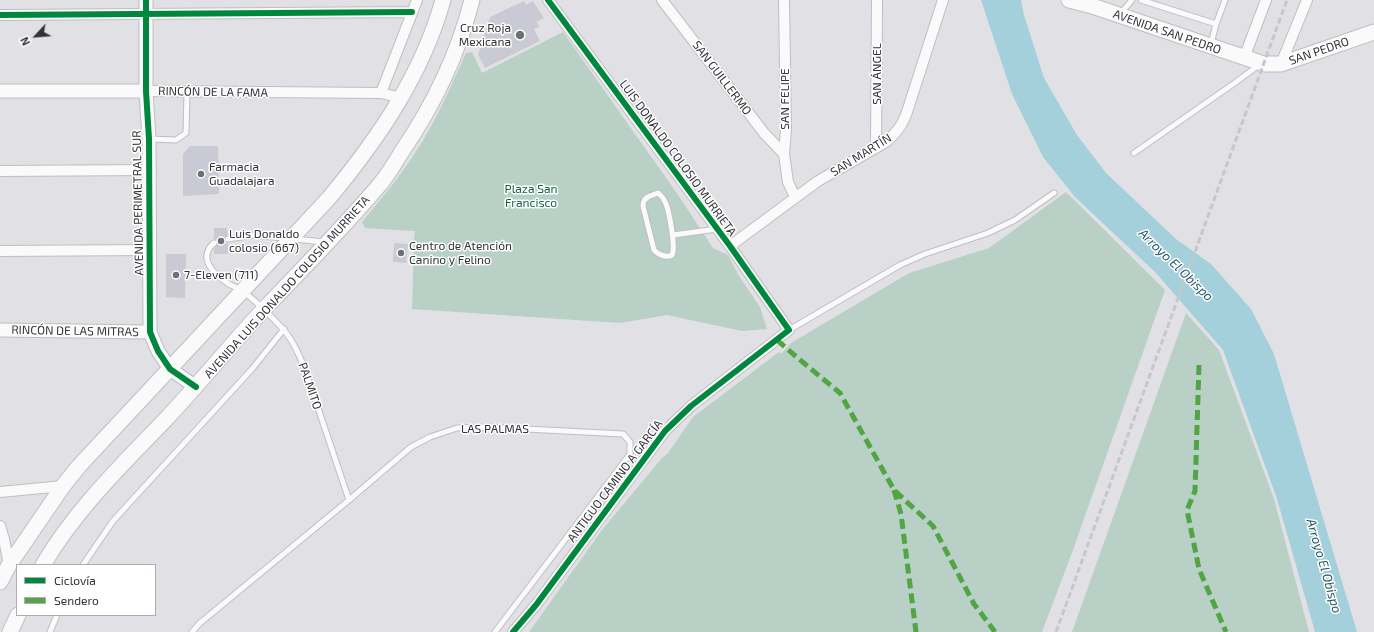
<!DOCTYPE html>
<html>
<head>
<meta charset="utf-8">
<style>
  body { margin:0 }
  #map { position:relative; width:1374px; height:632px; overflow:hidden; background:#e1e1e5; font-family:"Exo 2",sans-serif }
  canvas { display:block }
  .legend { position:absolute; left:16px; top:564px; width:140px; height:52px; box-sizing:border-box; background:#fff; border:1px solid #adadae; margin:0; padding:5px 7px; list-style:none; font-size:12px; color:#323335 }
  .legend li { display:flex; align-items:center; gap:8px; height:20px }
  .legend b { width:20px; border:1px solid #adadae }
  .north { position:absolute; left:16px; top:16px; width:40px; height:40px; -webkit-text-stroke:3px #fff; paint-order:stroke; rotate:244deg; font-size:11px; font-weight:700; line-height:16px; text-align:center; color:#323335 }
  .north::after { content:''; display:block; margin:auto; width:14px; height:18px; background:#323335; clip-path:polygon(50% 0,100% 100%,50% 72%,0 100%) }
</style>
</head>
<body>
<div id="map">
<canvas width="1374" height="632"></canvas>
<ul class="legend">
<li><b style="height:5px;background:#00873e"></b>Ciclovía</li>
<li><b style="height:5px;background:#52a544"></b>Sendero</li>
</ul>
<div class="north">N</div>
</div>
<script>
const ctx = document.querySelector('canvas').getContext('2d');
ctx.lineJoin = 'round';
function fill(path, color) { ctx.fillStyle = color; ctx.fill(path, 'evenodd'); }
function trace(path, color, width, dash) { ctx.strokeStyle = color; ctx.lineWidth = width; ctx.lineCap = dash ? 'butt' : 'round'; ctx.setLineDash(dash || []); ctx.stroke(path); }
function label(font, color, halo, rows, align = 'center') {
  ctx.font = font + ' "Exo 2",sans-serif'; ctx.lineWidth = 3; ctx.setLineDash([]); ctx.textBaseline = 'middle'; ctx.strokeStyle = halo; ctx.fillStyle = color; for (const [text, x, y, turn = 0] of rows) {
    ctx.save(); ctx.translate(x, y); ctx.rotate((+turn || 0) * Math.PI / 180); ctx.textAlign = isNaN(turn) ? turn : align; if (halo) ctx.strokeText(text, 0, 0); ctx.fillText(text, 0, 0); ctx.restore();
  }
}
fill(new Path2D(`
  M563 32 676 192 713 248 728 255 739 276 760 307 767 329 742 331 667 315 620 323 412 309 414 239 415 231 365 228 362 222C380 200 398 179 413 156 435 124 450 88 466 53L472 52 482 73Z
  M1066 192 1165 290 1073 550 1042 632H529L602 530 662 458 668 453 693 417 779 352 781 354 791 343 909 273 989 248Z
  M1186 313 1219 350 1274 499 1309 632H1072Z`), '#b8d0c5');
fill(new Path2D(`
  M981 0H1021L1024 15 1044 78 1077 135 1106 173 1176 239 1211 264 1251 309 1274 354 1357 632H1315L1277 499 1223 350 1156 273 1075 197 1043 157 1012 94Z`), '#a4d0dc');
fill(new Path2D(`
  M524 1 526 5 533 1 544 18 537 22 539 27 534 29 540 41 485 68 478 55 490 17Z
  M190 146H218L219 194 183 196V154Z
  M214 228H227L228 235 225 236 224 239 225 242 228 243V254H214V249L218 243 217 240 214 239Z
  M394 243 408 244 406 263 393 262Z
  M166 254H186L185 298 166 297Z`), '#c9cad4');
const service = new Path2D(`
  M1141 0 1216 24 1211 44
  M1121 13 1132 0
  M1216 24 1225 0
  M150 139 176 140 186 133 187 92
  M1134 153 1236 82 1259 65
  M658 193C660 195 663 197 664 200 669 207 676 248 672 255 667 258 658 255 654 250L643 206C643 197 650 196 658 193Z
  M673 235 717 229
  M228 239 254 235 324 242
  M214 243C198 257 212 273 226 282 231 286 239 288 244 292 258 303 270 315 282 328 299 346 308 379 316 402 327 435 338 467 349 500
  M789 330 900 265 925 254 988 233 1015 220 1054 193
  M83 565 113 521 252 369 284 329
  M50 632 57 615
  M192 632 200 623 349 500 411 447 430 437 457 428 488 427 623 434 630 442V454L495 632`);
const minor = new Path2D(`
  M662 0 764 133 784 154
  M784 0 786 130 784 154 788 182 795 197
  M0 15 412 12
  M1244 58 1266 0
  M1281 64 1307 0
  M146 91 381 93 401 98
  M381 93 417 0
  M876 148 877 0
  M0 171 150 170
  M730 246 818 181 886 142C897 132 902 126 907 112L943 0
  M0 251 149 250
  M0 492 63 486
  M0 526 4 539 9 565
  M513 632 536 605 665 431 691 406 789 330 730 246 548 0`);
const tertiary = new Path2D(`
  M146 0V91L149 139 150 332 158 351 170 369 196 387
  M0 91H146
  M0 330 150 332`);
const secondary = new Path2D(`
  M1069 0 1092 6 1264 64H1281L1374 32
  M43 565C75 510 122 465 166 419 200 383 232 343 266 307 305 266 345 226 381 183 389 173 395 163 401 153 433 106 458 55 472 0
  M0 582 9 565 63 486 79 466 329 198C378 139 422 75 443 0
  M10 632 18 615`);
trace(service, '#bfbfc2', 7);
trace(minor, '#bfbfc2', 12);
trace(tertiary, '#bfbfc2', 15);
trace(secondary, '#bfbfc2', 17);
trace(service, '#fafafb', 5);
trace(minor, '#fafafb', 10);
trace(tertiary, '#fafafb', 13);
trace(secondary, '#fafafb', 15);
trace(new Path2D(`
  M1056 632 1287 0`), '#c7c7c8', 3, [6, 3]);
trace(new Path2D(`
  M777 340 799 359 840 393 894 490 933 526 974 604 995 632
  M1199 365 1195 491 1187 510 1199 569 1226 632
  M894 490 901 514 916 632`), '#52a544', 5, [10, 5]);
trace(new Path2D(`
  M146 0V91L149 139 150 332 158 351 170 369 196 387
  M0 15 412 12
  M513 632 536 605 665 431 691 406 789 330 730 246 548 0`), '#00873e', 6);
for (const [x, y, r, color] of [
  [520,35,5,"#6f7073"],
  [201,174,4,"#6f7073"],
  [221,241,4,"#6f7073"],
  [401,253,4,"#6f7073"],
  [176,275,4,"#6f7073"]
]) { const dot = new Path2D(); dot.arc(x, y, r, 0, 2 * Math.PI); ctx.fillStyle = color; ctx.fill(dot); trace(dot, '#fff', 1.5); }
label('12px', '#323335', '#fff', [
  ["Cruz Roja",511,28,"right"],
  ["Mexicana",511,42,"right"],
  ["Farmacia",209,167],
  ["Guadalajara",209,181],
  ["Luis Donaldo",229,234],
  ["colosio (667)",229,248],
  ["Centro de Atención",409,246],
  ["Canino y Felino",409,260],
  ["7-Eleven (711)",184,275]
], 'left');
label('12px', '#323335', '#fff', [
  ["AVENIDA SAN PEDRO",1167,32,19],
  ["SAN PEDRO",1319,51,-19],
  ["SAN ÁNGEL",877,74,-90],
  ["SAN GUILLERMO",722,78,53],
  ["RINCÓN DE LA FAMA",213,92,1],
  ["SAN FELIPE",785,99,-90],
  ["SAN MARTÍN",861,155,-32],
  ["LUIS DONALDO COLOSIO MURRIETA",678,158,54],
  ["AVENIDA PERIMETRAL SUR",138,203,-91],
  ["AVENIDA LUIS DONALDO COLOSIO MURRIETA",287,287,-48],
  ["RINCÓN DE LAS MITRAS",75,331,1],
  ["PALMITO",310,386,71],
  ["LAS PALMAS",495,429],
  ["ANTIGUO CAMINO A GARCÍA",615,481,-53]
]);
label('12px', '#0d6745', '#fff', [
  ["Plaza San",531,189],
  ["Francisco",531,203]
]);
label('italic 13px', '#245865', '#fff', [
  ["Arroyo El Obispo",1176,265,44],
  ["Arroyo El Obispo",1324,566,74]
]);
</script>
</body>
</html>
